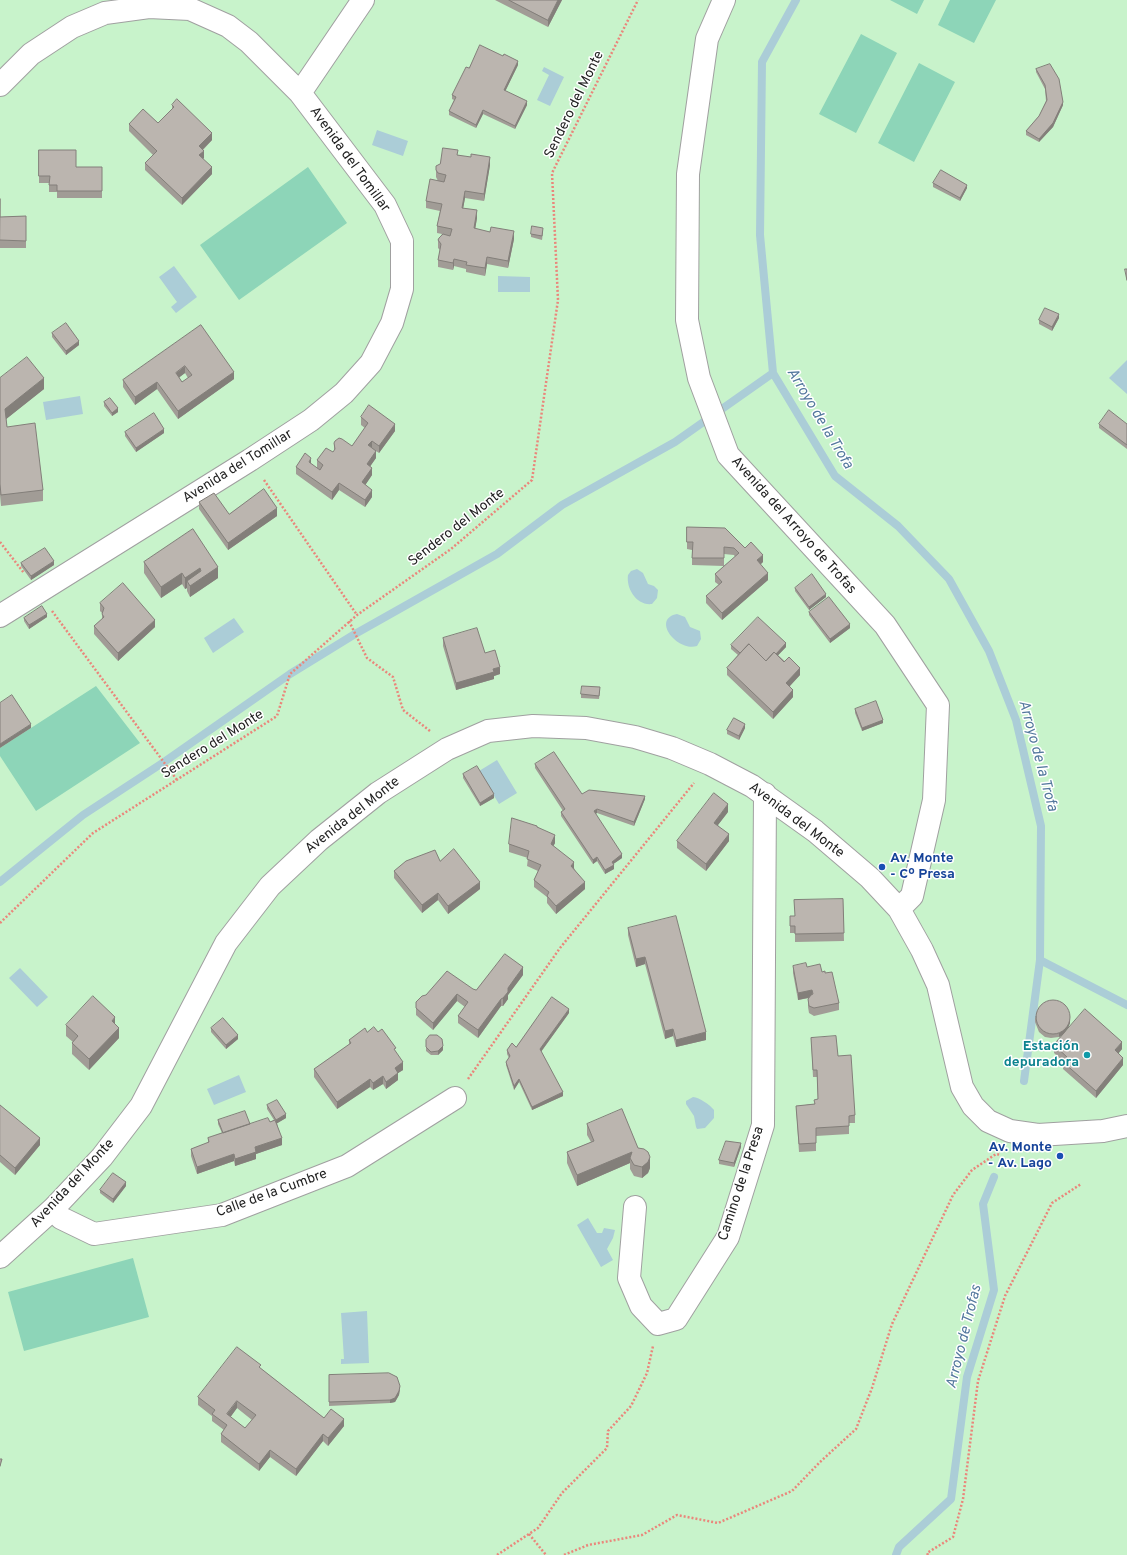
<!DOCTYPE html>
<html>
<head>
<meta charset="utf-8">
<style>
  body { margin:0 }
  canvas { display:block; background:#eeece6 }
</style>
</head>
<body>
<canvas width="1127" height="1555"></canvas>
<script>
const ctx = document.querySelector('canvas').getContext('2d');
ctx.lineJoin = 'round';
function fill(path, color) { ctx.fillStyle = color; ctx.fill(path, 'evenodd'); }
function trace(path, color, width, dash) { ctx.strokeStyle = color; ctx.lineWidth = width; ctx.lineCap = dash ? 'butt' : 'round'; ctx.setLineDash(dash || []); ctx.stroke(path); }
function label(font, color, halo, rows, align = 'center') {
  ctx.font = font + ' Overpass,sans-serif'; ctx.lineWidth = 3; ctx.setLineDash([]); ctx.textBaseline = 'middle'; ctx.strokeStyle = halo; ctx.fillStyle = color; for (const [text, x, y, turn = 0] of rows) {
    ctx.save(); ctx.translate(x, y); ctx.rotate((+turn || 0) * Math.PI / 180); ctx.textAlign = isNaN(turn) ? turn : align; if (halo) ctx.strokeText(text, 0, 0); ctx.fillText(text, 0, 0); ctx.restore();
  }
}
fill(new Path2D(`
  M0 0H1127V1555H0Z`), '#c8f3cb');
fill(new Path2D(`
  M890 0H924L917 14Z
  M950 0H996L974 43 938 25Z
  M861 34 897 53 856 133 819 114Z
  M919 63 955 82 914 162 878 143Z
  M308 167 347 223 239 300 200 245Z
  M96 686 140 743 36 811 0 756V748Z
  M133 1258 149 1317 24 1351 8 1292Z`), '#8dd5b8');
fill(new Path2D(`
  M544 67 564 77 550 106 537 100 549 75 542 71Z
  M377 130 408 141 403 156 372 145Z
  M174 266 197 297 176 313 171 307 177 302 159 277Z
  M498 276 530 277V292H498Z
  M1127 360V394L1109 378Z
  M80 396 83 414 46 420 43 402Z
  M637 569 643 573 648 584 654 586 658 590 657 598 652 604C637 606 626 589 628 575L631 571Z
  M677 614 685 617 690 627 700 631 701 639 697 646C677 652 651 619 677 614Z
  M234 618 244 632 213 653 204 638Z
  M497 760 517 793 499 804 479 771Z
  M20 968 48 997 37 1007 9 978Z
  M239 1075 246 1092 214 1105 207 1089Z
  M693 1097C700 1098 709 1104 714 1110V1118L705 1128 697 1129 696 1127 694 1116 686 1104V1101Z
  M588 1218 597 1233H602L604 1228 615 1230 613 1238 607 1249 613 1260 601 1267 577 1225Z
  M367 1311 369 1363 341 1364V1359H344L341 1313Z`), '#abcdd7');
trace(new Path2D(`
  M796 0 762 62 760 235 773 373 835 476 898 526 949 579 989 651 1016 720 1041 826 1040 960 1024 1081
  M0 882 83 815 164 762 290 674 355 634 497 554 562 505 675 442 773 373
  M1040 960 1127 1005
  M896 1555 899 1547 951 1499 967 1377 994 1290 983 1204 994 1177`), '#abcdd7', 8);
const minor = new Path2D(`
  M724 0 707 39 688 174 687 320 699 378 728 455 885 625 938 705 934 800 912 896 899 909
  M0 85 31 54 72 27 105 13 149 7 190 9 228 26 249 42 300 93 385 205 402 241V289L392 323 371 363 344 393 311 420 250 460 0 616
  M300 93 363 0
  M635 1207 629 1278 641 1306 658 1324 676 1319 728 1237 763 1125 765 794
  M53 1209 61 1218 94 1234 222 1215 347 1166 455 1098
  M0 1257 53 1209 102 1157 141 1106 226 943 270 886 319 840 378 793 447 749 488 731 533 726 586 728 635 737 672 748 710 764 752 786 815 831 870 878 899 909 922 950 938 985 962 1087 973 1106 988 1121 1010 1131 1038 1135 1103 1131 1127 1126`);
trace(minor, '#a0a0a0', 24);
trace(new Path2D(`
  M264 480 357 615
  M0 542 24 573
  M52 611 177 780
  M349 621 367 658 393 677 403 710 430 731
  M0 923 93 833 277 716 290 674 357 615 451 549 532 480 558 300 552 173 638 0
  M468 1079 560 948 694 783
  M529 1534 546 1555
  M497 1555 538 1528 562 1493 607 1448 608 1431 631 1406 647 1373 653 1346
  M564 1555 588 1545 642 1535 677 1515 718 1523 792 1491 820 1462 856 1429 872 1388 892 1324 953 1195 972 1170 996 1154 1001 1155
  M928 1555 927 1553 953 1537 963 1499 978 1381 1005 1296 1052 1203 1081 1184`), '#ea867b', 2.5, [2, 2]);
trace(minor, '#fff', 22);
fill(new Path2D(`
  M495 0H562L548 27Z
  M518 65 505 91 527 105 515 129 483 114 476 128 449 115V111L454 100 452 99V95Z
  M1036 69 1063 105 1053 127 1039 142 1026 135V131L1039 116 1046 101 1045 89 1036 72Z
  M172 105 212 140 203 150 204 158 203 159 212 174 182 205 145 170V163L153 155 129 131V124L158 123 172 109Z
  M39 150 76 167H102V198H57V192H49V183H39Z
  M458 155 490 165 484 201 465 198 463 208 477 218 475 229 514 239 508 268 487 264 485 276 466 272V269L454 266 453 270 438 267V260L440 250 438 248V240L442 234 437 233V226L440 211 426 208V201L438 181 436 177V170Z
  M933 183 967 188 960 201 933 187Z
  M0 199V217L26 216V248H0Z
  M543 232 542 240 531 237V234Z
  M1059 318 1052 331 1039 324V320Z
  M201 325 234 379 178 419 157 389 135 405 123 387V380ZM185 373 188 378 182 382 179 377Z
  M52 333 79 345 66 355 52 337Z
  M0 378 44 389 6 419 7 427 43 490V501L1 506 0 495Z
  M104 402 118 412 112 416 104 406Z
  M361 417 395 431 379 453 376 451V458L370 466 372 475 365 485 372 497 365 507 339 490 332 500 296 474V467L311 464 317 468V460L333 452 334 451V443L352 446 365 428 361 425Z
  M1099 424H1127V449L1099 428Z
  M125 432 164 433 136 452 125 436Z
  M199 502 229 514 277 516 228 550 199 509Z
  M687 527 745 548 763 562 760 564 768 580 722 620 706 603V596L719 585 715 582V574L735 557 734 555 724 554V566L692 565V550L687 549Z
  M193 529 218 578 190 597 187 591V588L185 589 182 584 161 598 144 573V562Z
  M21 563 54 565 31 580 21 566Z
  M795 588 826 597 809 610 795 591Z
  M100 603 155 627 118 661 94 634V626L102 619V613L100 611Z
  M809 612 850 628 830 643 809 615Z
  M47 617 29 629 24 621V618Z
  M443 638 485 653 500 674 494 676V679L456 690 443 646Z
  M731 645 786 647 778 655 800 675 790 686 793 697 773 719 727 675V668L738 655 731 649Z
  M600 691 599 699 581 698V694Z
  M855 709 883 723 862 731 855 713Z
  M745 728 739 740 727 734V730Z
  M535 764 582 794 645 799 634 826 597 813 595 814 622 858 613 864 614 869 605 874 597 861 593 864 561 816V812L563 811 535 768Z
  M463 774 494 798 480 806 463 778Z
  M728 812 718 825 729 841 706 871 677 848V841Z
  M537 827 555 843 553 846 574 868 585 889 556 914 547 903V897L534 887V880L538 871 527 866 528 858 509 852V844Z
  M440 861 480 889 448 914 438 900 422 913 394 878V871Z
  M843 899 844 941 795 942V933H790V916H794Z
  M628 928 706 1040 676 1047 673 1036 665 1039 645 964 636 967 628 935Z
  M793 966 807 967 825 973 839 1003V1010L814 1016 809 1013 808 1007V999L809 998 798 1000 793 973Z
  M523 975 508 995V999L503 1006H501L478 1038 458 1023V1016L465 1007 457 1001 433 1030 416 1015V1008L473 989 476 990Z
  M569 1013 541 1052 563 1096 532 1110 519 1082 514 1090 506 1065V1062L509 1058 507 1054V1050L516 1047Z
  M1035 1018 1070 1023 1068 1028 1065 1032 1122 1049 1118 1053 1123 1065 1096 1098 1063 1069V1061L1054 1053V1045L1063 1034 1059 1037 1051 1038 1045 1037 1039 1032 1035 1022Z
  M115 1024 119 1038 89 1070 72 1054V1043L73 1042 66 1036V1025Z
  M211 1028 238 1039 226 1049 211 1032Z
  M367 1032H378L396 1052 403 1070 398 1073V1080L386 1089 383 1084 373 1090 370 1087 337 1109 314 1077V1069L349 1045V1040Z
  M811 1038 838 1056 855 1115V1123H849V1134L816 1136V1151L799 1152 796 1106 814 1104 818 1100 817 1077H813Z
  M426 1040 443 1050 438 1055H431L426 1051Z
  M0 1105 40 1145 15 1175 0 1162Z
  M267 1105 286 1118 277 1123 282 1145 256 1154V1159L235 1166 234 1161 197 1174 191 1156V1149L208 1143V1138L222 1133 218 1124V1120L250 1124 270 1122 274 1120 267 1109Z
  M587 1124 638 1148 650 1168 648 1173 642 1178 634 1176 630 1169V1163L577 1186 567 1163V1152L591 1142 587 1135Z
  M741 1147 734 1167 719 1164V1160Z
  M126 1186 113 1203 100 1193V1190Z
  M261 1369 324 1418 344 1426 328 1446 323 1441 296 1476 270 1457 259 1471 221 1442V1434L224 1430 212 1421V1416L198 1405V1397ZM237 1408 252 1420 245 1428 230 1417Z
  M329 1375 400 1390 399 1395 395 1402 390 1403 329 1406Z`), '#a19c96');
fill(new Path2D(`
  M558 0H562L548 27V20Z
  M518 61V65L504 94V90Z
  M527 101V105L515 129V126Z
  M1063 102V105L1053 127 1039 142V139Z
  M483 110V114L476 128V125Z
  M212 133V140L199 153V146Z
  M204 151V158L199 162V155Z
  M490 157V165L484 201V194Z
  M212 167V174L182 205V198Z
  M967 185V188L960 201V198Z
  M465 191V198L462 215V208Z
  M477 210V218L474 236V228Z
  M514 231V239L508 268V261Z
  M487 257V264L485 276V268Z
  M454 259V266L453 270V263Z
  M1059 314V318L1052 331V327Z
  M79 341V345L66 355V351Z
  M185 366V373L176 380V373Z
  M234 372V379L178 419V411Z
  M44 378V389L5 420V409Z
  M157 382V389L135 405V397Z
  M118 408V412L112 416V413Z
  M395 424V431L379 453V446Z
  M164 429V433L136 452V448Z
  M372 441V448L368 445Z
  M376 451V458L367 471V464Z
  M311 458V465L309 462Z
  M372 468V475L362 490V482Z
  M339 483V490L332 500V492Z
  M372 490V497L365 507V500Z
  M277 508V516L228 550V543Z
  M763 555V562L757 568V560Z
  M54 561V565L31 580V576Z
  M218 567V578L190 597V586Z
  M200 568V579L187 581V588L185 589V578Z
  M182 573V584L161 598V587Z
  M768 573V580L722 620V613Z
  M826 594V597L809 610V607Z
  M47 614V617L29 629V625Z
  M155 620V627L118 661V653Z
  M850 624V628L830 643V639Z
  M786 643V647L766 668V664Z
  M500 667V674L494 676V679L456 690V683L493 669Z
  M800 668V675L786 690V683Z
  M793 690V697L773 719V712Z
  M883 720V723L862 731V728Z
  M31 724V728L0 748V744Z
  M745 724V728L739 740V736Z
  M494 794V798L480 806V803Z
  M645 796V799L634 826V822Z
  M728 804V812L714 830V823Z
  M597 809V813L594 815V811Z
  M729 834V841L706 871V864Z
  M555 835V843L551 851V844Z
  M622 854V858L612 865V862Z
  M597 857V861L593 864V860Z
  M574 862V870L571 866Z
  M614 865V869L605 874V870Z
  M480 882V889L448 914V906Z
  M585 882V889L556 914V906Z
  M438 893V900L422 913V905Z
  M645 957V964L636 967V959Z
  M523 967V975L508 995V999L503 1006V998L508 988Z
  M812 990V997L798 1000V993Z
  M457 994V1001L433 1030V1023Z
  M501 999V1006L478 1038V1030Z
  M569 1009V1013L540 1053V1049Z
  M115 1017V1028L112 1021Z
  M1070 1019V1023L1068 1028 1064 1034 1059 1037V1033Z
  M119 1028V1038L89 1070V1059Z
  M673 1029V1036L665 1039V1031Z
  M706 1032V1040L676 1047V1040Z
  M238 1035V1039L226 1049V1045Z
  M1122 1042V1049L1115 1058V1050Z
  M443 1046V1050L438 1055V1051Z
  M1123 1058V1065L1096 1098V1091Z
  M403 1062V1070L395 1075V1068Z
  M398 1073V1080L386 1089V1082Z
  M383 1076V1084L373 1090V1083Z
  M370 1079V1087L337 1109V1102Z
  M519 1079V1082L514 1090V1086Z
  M563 1092V1096L532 1110V1107Z
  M286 1114V1118L276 1124V1120Z
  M40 1138V1145L15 1175V1168Z
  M282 1138V1145L256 1154V1159L235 1166V1159L255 1147Z
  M741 1143V1147L734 1167V1163Z
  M632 1152 630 1158V1163L577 1186V1175Z
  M234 1154V1161L197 1174V1167Z
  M650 1157V1168L648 1173 642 1178V1167Z
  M126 1182V1186L113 1203V1199Z
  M400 1386 399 1395 395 1402 390 1403V1400Z
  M237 1401V1408L227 1422V1414Z
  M344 1419V1426L328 1446V1438Z
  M323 1434V1441L296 1476V1469Z
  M270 1450V1457L259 1471V1464Z`), '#837f7a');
const building = new Path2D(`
  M509 0H558L548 20Z
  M480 45 503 56 504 54 518 61 504 90 527 101 515 126 483 110 476 125 449 111 456 97 452 95 466 67 469 68Z
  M1050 64 1059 79 1063 102 1053 123 1039 139 1026 131 1039 116 1047 100 1045 85 1036 69Z
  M177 99 212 133 199 146 204 151 199 155 212 167 182 198 145 163 157 151 129 124 143 109 158 123 174 107 172 105Z
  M443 148 458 150 457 155 471 157V154L490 157 484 194 465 191 462 208 477 210 474 228 490 232 491 227 514 231 508 261 487 257 485 268 466 265 467 262 454 259 453 263 438 260 441 244 438 240 439 238 443 234 450 236 452 229 437 226 442 204 426 201 430 179 444 182 446 175 438 173 436 170V166L440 164Z
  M39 150H76V167H102V191H57V185H49L50 176H39Z
  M941 170 967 185 960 198 933 183Z
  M0 199V217L26 216V241L0 240Z
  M532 226 543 228 542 236 531 234Z
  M1125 269H1127V280Z
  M1045 308 1059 314 1052 327 1039 320Z
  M66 323 79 341 66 351 52 333Z
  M201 325 234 372 178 411 157 382 135 397 123 380ZM185 366 192 375 182 382 176 373Z
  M27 357 44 378 5 409 7 427 35 423 43 490 1 495 0 484V378Z
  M110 398 118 408 112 413 104 402Z
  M369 405 395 424 379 446 372 441 368 445 376 451 367 464 372 468 362 482 372 490 365 500 339 483 332 492 296 467 305 453 311 458 309 462 320 470 323 465 317 460 326 448 333 452 335 449 334 443 335 441 339 438 342 439 352 446 368 423 361 417Z
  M1109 410 1127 424V445L1099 424Z
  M154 413 164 429 136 448 125 432Z
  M264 489 277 508 228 543 199 502 214 493 229 514Z
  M687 527 725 528 745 548 751 542 763 555 757 560 768 573 722 613 706 596 722 582 715 574 739 553 734 548 724 547V558H692L693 542H687Z
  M193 529 218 567 190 586 187 581 201 571 200 568 185 578 182 573 161 587 144 562Z
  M45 548 54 561 31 576 21 563Z
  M812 574 826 594 809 607 795 588Z
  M123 583 155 620 118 653 94 626 104 617 102 614 104 608 100 603Z
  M829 597 850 624 830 639 809 612Z
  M42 606 47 614 29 625 24 618Z
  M758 617 786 643 776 654 774 652 766 661 749 644 740 653 731 645Z
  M477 628 485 653 495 650 500 667 493 669 494 672 456 683 443 638Z
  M749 644 766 661 774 652 784 662 789 657 800 668 786 683 793 690 773 712 727 668Z
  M582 686 600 687 599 696 581 694Z
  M12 695 31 724 0 744V703Z
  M876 701 883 720 862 728 855 709Z
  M734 718 745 724 739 736 727 730Z
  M554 752 582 794 589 790 645 796 634 822 597 809 594 811 622 854 612 862 614 865 605 870 597 857 593 860 561 812 565 809 535 764Z
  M477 766 494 794 480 803 463 774Z
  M714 793 728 804 714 823 729 834 706 864 677 841Z
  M512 818 537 826V827L555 835 551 844 574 862 571 866 585 882 556 906 547 896 549 892 534 880 541 865 527 859 529 851 509 844Z
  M454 849 480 882 448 906 438 893 422 905 394 871 406 861 435 850 440 861Z
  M843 899 844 933 795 934V926H790V916H795L794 900Z
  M676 916 706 1032 676 1040 673 1029 665 1031 645 957 636 959 628 928Z
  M505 954 523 967 508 988V992L503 998 501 999 478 1030 458 1016 468 1002 457 994 433 1023 416 1008V1002L422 996 426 995 447 971 473 989 476 990Z
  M806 963 807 967 820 964 822 972 825 971V973L832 972 839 1003 814 1008 809 1006 808 999 811 995 813 994 812 990 798 993 793 966Z
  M93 996 115 1017 112 1021 119 1028 89 1059 72 1043 78 1036 66 1025Z
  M552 997 569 1009 540 1049 563 1092 532 1107 519 1079 514 1086 506 1062 510 1056 507 1050 512 1043 516 1047Z
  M1036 1017a17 17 0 1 1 34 0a17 17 0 1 1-34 0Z
  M1085 1009 1122 1042 1115 1050 1123 1058 1096 1091 1063 1062 1067 1057 1054 1045Z
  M223 1018 238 1035 226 1045 211 1028Z
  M374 1027 378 1032 382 1029 396 1048 394 1049 403 1062 395 1068 398 1073 386 1082 383 1076 373 1083 370 1079 337 1102 314 1069 351 1043 349 1040 365 1028 367 1032Z
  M430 1035H437L442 1039 443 1046 438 1051 431 1052 426 1047V1040Z
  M836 1036 838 1056 851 1055 855 1115 849 1116V1126L816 1128V1143L799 1144 796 1106 815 1104 814 1100 818 1099 817 1070H813L811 1038Z
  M277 1100 286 1114 276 1120 267 1105Z
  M0 1105 40 1138 15 1168 0 1155Z
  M622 1109 638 1148 644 1149 648 1152 650 1157 648 1162 642 1167 634 1165 630 1158 632 1152 577 1175 567 1152 594 1141 587 1124Z
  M245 1111 250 1124 223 1133 218 1120Z
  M268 1118 270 1122 275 1120 282 1138 255 1147 256 1152 235 1159 234 1154 197 1167 191 1149 209 1142 208 1138Z
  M726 1141 741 1143 734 1163 719 1160Z
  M113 1173 126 1182 113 1199 100 1190Z
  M237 1347 261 1365 259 1367 324 1418 331 1409 344 1419 328 1438 323 1434 296 1469 270 1450 259 1464 221 1434 227 1425 212 1414 215 1410 198 1397ZM237 1401 256 1415 245 1428 227 1414Z
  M389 1373 397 1377 400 1386 399 1391 395 1398 390 1400 329 1402V1375Z
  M0 1459H2L0 1466Z`);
fill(building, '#bbb5af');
trace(building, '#837f7a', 1);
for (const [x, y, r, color] of [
  [882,867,4,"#1a4fb4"],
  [1087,1055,4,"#0f9aa8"],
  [1060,1156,4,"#1a4fb4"]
]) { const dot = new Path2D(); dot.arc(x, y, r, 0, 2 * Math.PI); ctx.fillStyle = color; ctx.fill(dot); trace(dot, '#fff', 1.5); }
label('14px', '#1f1f1f', '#fff', [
  ["Sendero del Monte",575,105,-64],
  ["Avenida del Tomillar",349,160,54],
  ["Avenida del Tomillar",238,467,-32],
  ["Avenida del Arroyo de Trofas",793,526,48],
  ["Sendero del Monte",457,528,-38],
  ["Sendero del Monte",213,745,-32],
  ["Avenida del Monte",353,816,-38],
  ["Avenida del Monte",796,821,37],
  ["Avenida del Monte",73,1184,-47],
  ["Camino de la Presa",742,1184,-72],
  ["Calle de la Cumbre",272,1194,-20]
]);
label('bold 14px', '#164399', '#fff', [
  ["Av. Monte",890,859],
  ["- Cº Presa",890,875],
  ["Av. Monte",1052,1148,"right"],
  ["- Av. Lago",1052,1164,"right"]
], 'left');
label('bold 14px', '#0d838f', '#fff', [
  ["Estación",1079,1047],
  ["depuradora",1079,1063]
], 'right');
label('italic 15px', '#53789d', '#fff', [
  ["Arroyo de la Trofa",819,419,59],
  ["Arroyo de la Trofa",1037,756,75],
  ["Arroyo de Trofas",965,1337,-76]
]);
</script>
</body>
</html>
